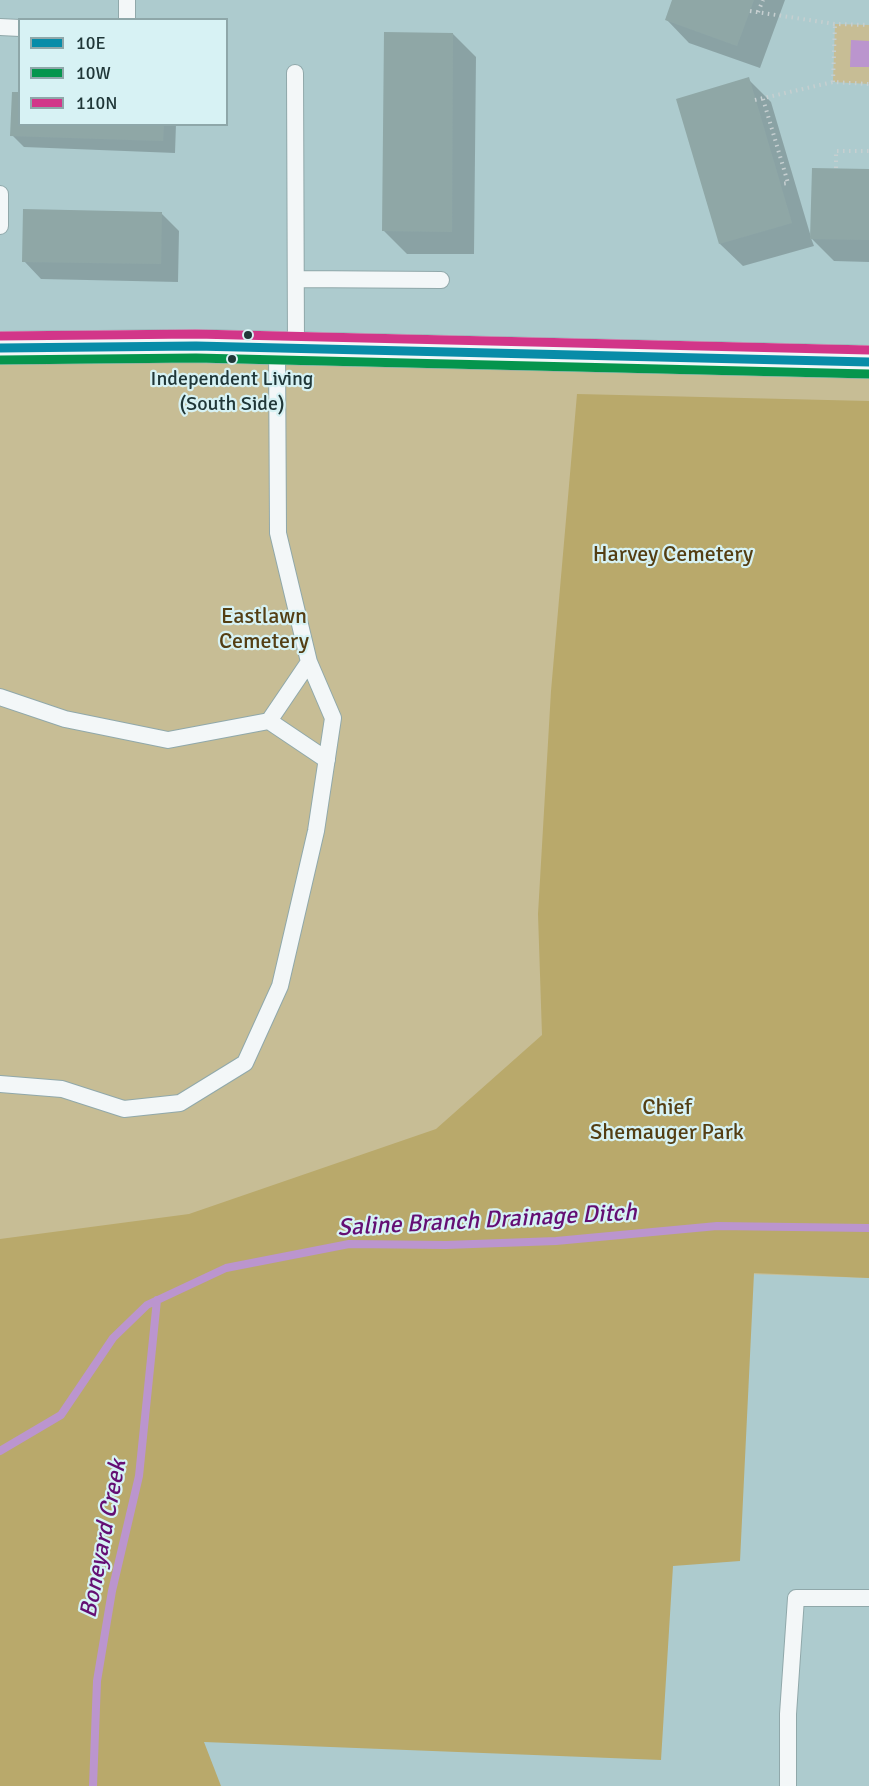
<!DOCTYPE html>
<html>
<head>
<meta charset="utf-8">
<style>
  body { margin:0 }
  #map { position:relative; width:869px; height:1786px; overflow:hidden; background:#adcbce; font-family:Signika,sans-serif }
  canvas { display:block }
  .legend { position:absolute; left:18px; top:18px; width:210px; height:108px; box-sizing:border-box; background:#d7f2f4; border:2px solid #8ea7a9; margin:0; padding:8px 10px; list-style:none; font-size:18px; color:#203738 }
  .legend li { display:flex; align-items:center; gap:12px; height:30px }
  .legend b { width:30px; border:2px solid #8ea7a9 }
</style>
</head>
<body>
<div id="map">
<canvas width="869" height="1786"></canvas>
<ul class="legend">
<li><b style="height:8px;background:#088ca8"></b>10E</li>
<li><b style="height:8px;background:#05954d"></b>10W</li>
<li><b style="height:8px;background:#d23689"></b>110N</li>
</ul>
</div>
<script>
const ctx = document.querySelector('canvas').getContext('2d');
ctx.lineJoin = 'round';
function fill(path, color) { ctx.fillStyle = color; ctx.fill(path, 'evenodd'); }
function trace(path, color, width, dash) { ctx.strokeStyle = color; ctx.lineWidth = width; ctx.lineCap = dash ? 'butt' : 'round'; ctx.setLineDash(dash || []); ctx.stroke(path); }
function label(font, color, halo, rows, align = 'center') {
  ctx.font = font + ' Signika,sans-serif'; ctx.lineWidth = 4.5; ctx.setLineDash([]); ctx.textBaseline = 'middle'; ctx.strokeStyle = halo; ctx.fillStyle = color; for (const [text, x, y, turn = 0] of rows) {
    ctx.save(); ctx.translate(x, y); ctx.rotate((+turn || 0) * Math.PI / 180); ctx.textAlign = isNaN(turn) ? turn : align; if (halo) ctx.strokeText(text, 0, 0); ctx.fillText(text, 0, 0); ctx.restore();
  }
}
fill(new Path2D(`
  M835 24 869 25V84L833 82Z
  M145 362 537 370 869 362V1278L0 1249V364Z`), '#c7bd95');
fill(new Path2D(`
  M577 394 869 401V1278L754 1273 740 1561 673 1566 661 1760 204 1742 221 1786H0V1239L189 1214 436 1129 542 1035 538 914 551 691Z`), '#b9a96b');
fill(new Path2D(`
  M851 40 869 41V67H850Z`), '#bb95ce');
fill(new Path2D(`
  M674 0H785L760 68 689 43 667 20Z
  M453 34 476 57 474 254H407L384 231Z
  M748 79 771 102 811 237 869 170V262L834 261 811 238 814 246 743 266 720 244Z
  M20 124H176L175 153 24 147 12 135Z
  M161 213 179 231 178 282 41 279 24 261Z`), '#0003');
trace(new Path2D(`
  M0 1451 61 1415 113 1338 147 1305 226 1268 349 1244 446 1245 556 1241 717 1226 869 1228
  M93 1786 97 1681 112 1591 139 1476 157 1300`), '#bb95ce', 8);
fill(new Path2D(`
  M672 0H754L737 46 665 20Z
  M384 32 453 33 452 232 382 231Z
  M749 77 792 223 719 244 676 99Z
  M12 92H20V124H164L163 141 10 136Z
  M812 168 869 169V240L810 239Z
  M23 209 162 212 161 264 22 262Z`), '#8fa7a6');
const service = new Path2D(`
  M127 20V0
  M0 27 20 28
  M295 73 296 348
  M0 194V226
  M296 279 441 280
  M0 697 65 719 168 740 269 721 309 662 278 533 277 348
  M269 721 327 760
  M0 1084 62 1089 124 1109 180 1103 245 1063 280 986 316 831 333 718 309 662
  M788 1786V1714L796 1598H869`);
const minor = new Path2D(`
  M0 348 196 346 869 362`);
trace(service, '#90a8aa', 18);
trace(minor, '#90a8aa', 34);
trace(new Path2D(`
  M750 11 835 24 869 25
  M758 12 763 0
  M833 82 835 24
  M763 99 788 183 780 184
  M755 100 833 82 869 84
  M836 168V151H869`), '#c6cfd0', 4, [1.5, 4.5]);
trace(service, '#f3f7f8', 16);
trace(minor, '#f3f7f8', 33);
trace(new Path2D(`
  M0 348 196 346 869 362`), '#088ca8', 9);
trace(new Path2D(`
  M0 360 196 358 869 374`), '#05954d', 9);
trace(new Path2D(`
  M0 336 196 334 869 350`), '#d23689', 9);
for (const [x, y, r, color] of [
  [248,335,5,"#203738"],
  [232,359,5,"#203738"]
]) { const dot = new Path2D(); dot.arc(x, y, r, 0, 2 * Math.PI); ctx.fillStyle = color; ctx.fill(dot); trace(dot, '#d7f2f4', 2); }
label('20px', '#203738', '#d7f2f4', [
  ["Independent Living",232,380],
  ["(South Side)",232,405]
]);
label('22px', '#543e13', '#d7f2f4', [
  ["Harvey Cemetery",673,555],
  ["Eastlawn",264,617],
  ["Cemetery",264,642],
  ["Chief",667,1108],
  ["Shemauger Park",667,1133]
]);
label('italic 24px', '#640e73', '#d7f2f4', [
  ["Saline Branch Drainage Ditch",487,1221,-3],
  ["Boneyard Creek",104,1539,-79]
]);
</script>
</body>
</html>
